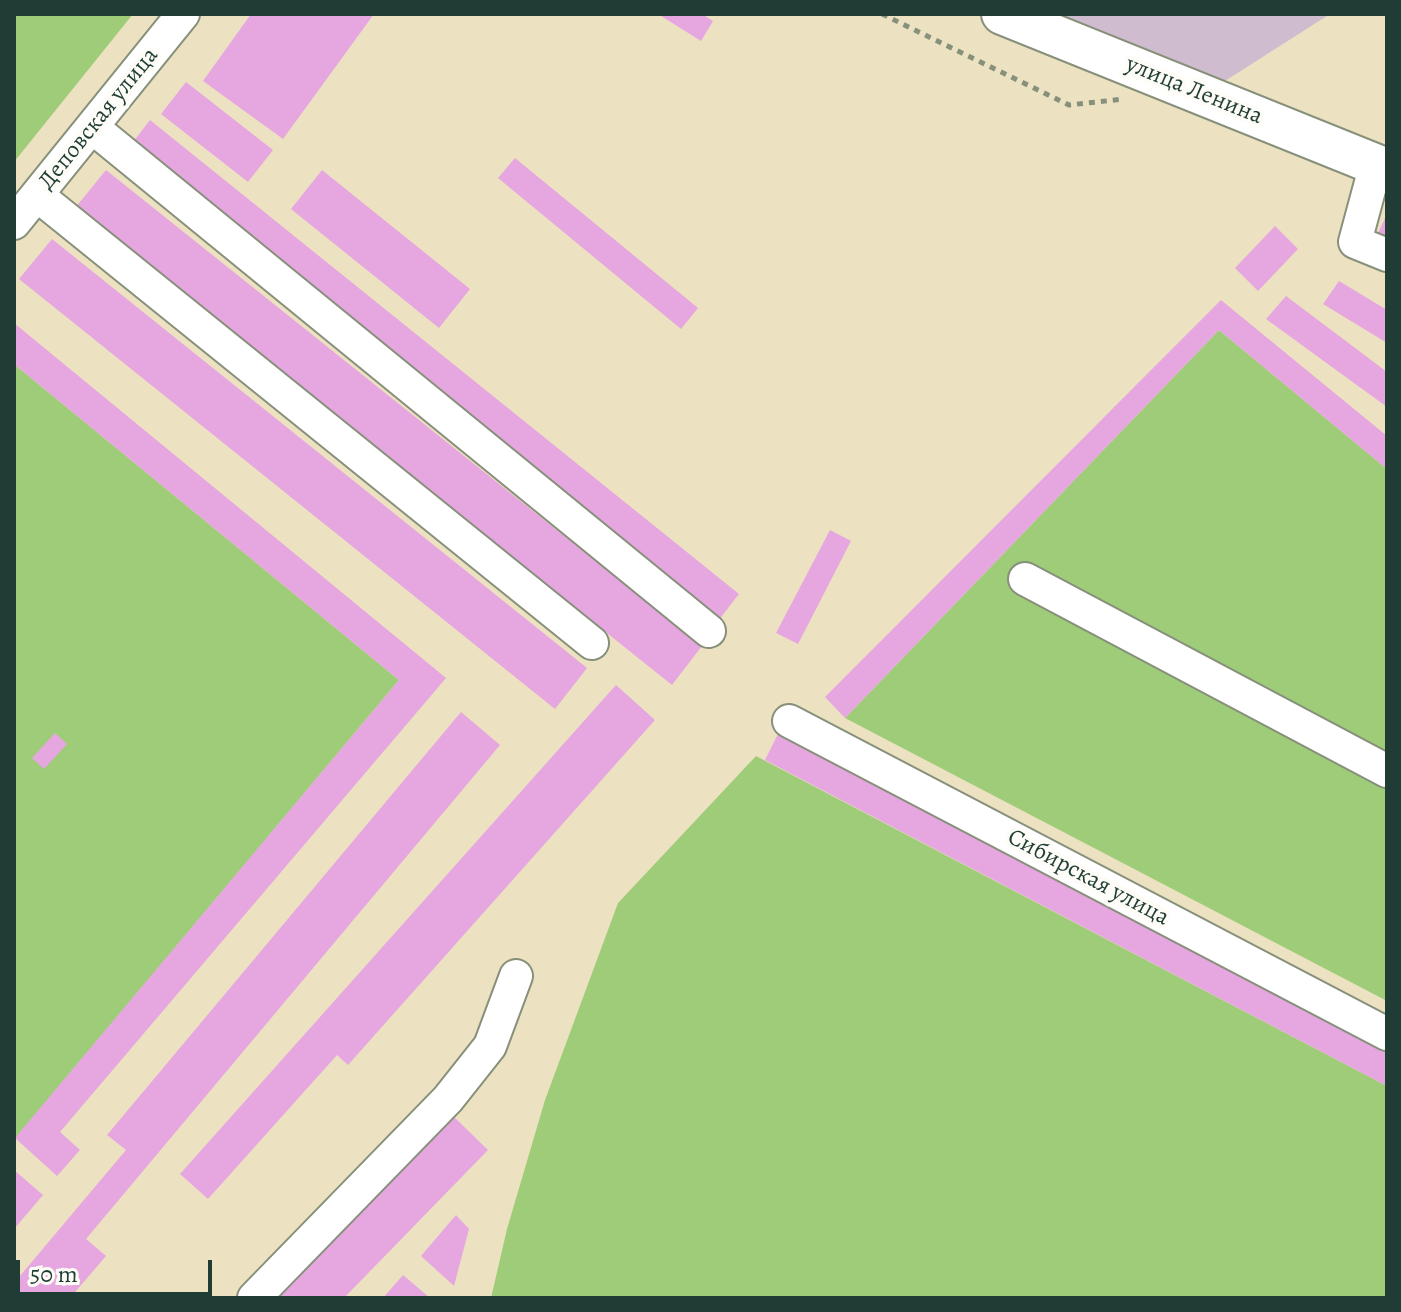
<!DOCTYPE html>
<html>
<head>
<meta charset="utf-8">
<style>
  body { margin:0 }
  #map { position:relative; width:1401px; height:1312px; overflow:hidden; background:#ece2c1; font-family:Alegreya,serif }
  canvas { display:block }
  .frame { position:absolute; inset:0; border:16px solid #1f3d34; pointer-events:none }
  .scale { position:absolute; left:16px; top:1260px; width:196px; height:36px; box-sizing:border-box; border:4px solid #1f3d34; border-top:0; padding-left:10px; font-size:24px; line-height:28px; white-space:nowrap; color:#1f3d34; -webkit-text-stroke:6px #fdfcf7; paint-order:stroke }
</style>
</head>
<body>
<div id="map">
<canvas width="1401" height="1312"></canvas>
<div class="frame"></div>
<div class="scale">50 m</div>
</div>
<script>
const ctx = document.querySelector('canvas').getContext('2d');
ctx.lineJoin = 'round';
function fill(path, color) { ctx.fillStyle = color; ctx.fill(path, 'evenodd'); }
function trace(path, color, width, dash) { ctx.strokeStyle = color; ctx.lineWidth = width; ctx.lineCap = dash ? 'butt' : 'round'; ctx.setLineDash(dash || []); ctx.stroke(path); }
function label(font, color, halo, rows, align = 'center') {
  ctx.font = font + ' Alegreya,serif'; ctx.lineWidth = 8; ctx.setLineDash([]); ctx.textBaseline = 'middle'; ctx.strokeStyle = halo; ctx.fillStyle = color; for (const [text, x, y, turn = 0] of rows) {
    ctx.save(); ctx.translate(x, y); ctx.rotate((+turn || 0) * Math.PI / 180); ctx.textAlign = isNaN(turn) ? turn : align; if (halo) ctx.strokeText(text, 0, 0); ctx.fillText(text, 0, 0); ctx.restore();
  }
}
fill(new Path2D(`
  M1059 14H1330L1225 81Z`), '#cfbdcf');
fill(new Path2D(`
  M14 14H133L14 162Z
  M1219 330 1387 469V1001L845 718Z
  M14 364 399 680 14 1140Z
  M756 756 1387 1086V1298H491L507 1229 545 1100 618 903Z`), '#9fcc79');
fill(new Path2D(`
  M251 14H374L283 139 203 81Z
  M658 14H702L713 21 701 41Z
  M186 82 273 150 248 182 161 114Z
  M150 120 739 594 718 621 130 146Z
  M515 158 698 308 681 329 498 178Z
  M106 170 702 646 672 685 75 208Z
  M322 170 470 289 439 328 291 209Z
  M1387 214V242L1376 237Z
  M1275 226 1298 249 1258 291 1235 268Z
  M52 239 587 668 555 709 19 279Z
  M1339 281 1387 310V343L1323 304Z
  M1286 296 1387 372V407L1266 319Z
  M1221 300 1387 436V469L1219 330 845 718 825 697Z
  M14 323 446 678 60 1132 80 1150 57 1176 15 1138 399 680 14 364Z
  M830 530 851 541 798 644 776 633Z
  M616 685 655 720 348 1065 337 1055 208 1199 180 1174Z
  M461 712 500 745 86 1239 106 1256 70 1298H14V1283L126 1150 107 1135Z
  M55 733 67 744 44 769 32 758Z
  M778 734 1387 1053V1086L765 760Z
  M451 1114 488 1150 344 1298H272Z
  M14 1170 43 1195 14 1229Z
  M456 1215 469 1229 454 1286 421 1256Z
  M403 1275 430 1298H383Z`), '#e6a6df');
const minor = new Path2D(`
  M92 127 709 631
  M1376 164 1355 242 1387 255
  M37 195 592 643
  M14 223 183 14
  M1025 579 1387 771
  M789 721 1387 1034
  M254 1298 448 1099 490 1046 516 976`);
const major = new Path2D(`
  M1002 14 1387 169`);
trace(minor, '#86907a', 36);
trace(major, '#86907a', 44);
trace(new Path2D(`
  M882 14 1069 105 1124 99`), '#86907a', 5, [6, 6]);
trace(minor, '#fff', 32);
trace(major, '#fff', 40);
label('24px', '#1f3d34', '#fdfcf7', [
  ["улица Ленина",1194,91,22],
  ["Деповская улица",99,119,-51],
  ["Сибирская улица",1088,878,28]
]);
</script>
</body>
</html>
